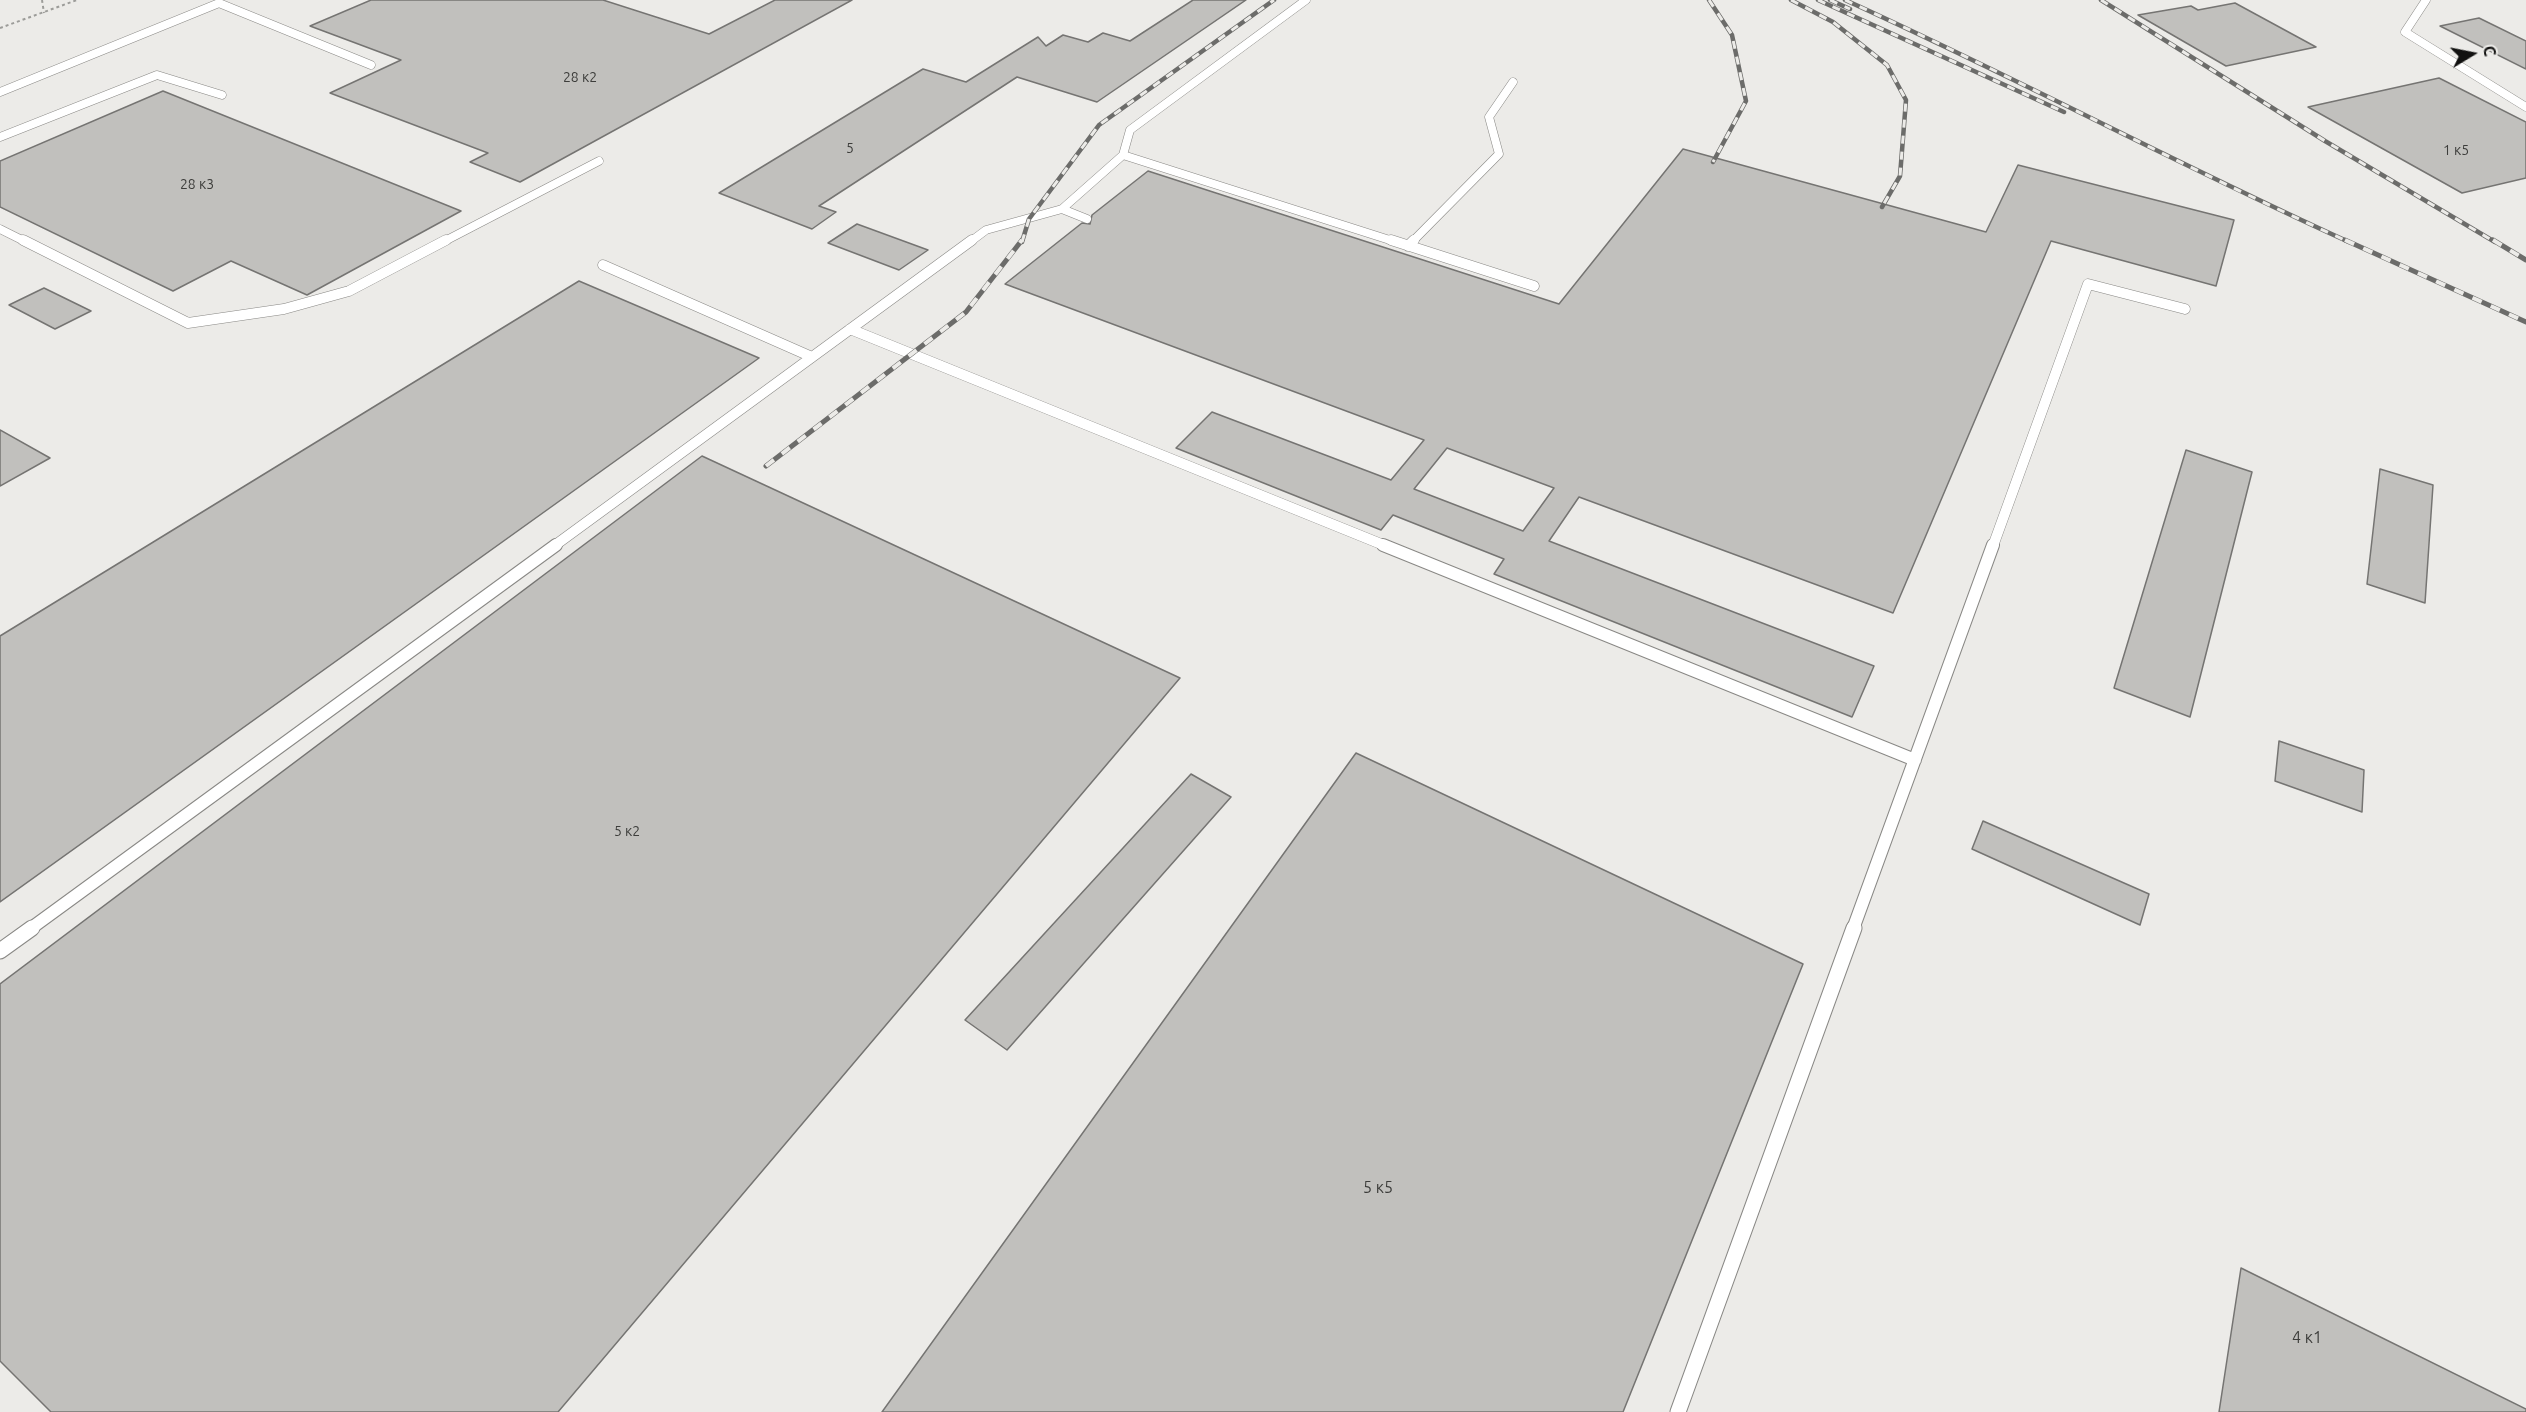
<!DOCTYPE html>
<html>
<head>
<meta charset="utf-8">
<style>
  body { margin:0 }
  #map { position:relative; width:2526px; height:1412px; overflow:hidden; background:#ecebe8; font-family:Ubuntu,sans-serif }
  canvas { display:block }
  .north { position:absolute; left:2442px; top:24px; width:60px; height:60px; -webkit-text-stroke:4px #ecebe8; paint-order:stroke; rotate:80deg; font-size:16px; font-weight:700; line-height:24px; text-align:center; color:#111110 }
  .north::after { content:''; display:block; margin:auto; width:21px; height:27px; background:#111110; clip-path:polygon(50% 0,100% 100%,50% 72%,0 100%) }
</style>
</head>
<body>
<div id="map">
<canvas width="2526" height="1412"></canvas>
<div class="north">С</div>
</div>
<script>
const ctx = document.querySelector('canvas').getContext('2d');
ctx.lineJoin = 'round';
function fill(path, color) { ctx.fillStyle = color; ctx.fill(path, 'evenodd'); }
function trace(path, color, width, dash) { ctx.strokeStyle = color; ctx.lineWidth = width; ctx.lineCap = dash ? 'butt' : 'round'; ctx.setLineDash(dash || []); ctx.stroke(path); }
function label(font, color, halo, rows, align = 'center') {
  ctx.font = font + ' Ubuntu,sans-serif'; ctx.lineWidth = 4.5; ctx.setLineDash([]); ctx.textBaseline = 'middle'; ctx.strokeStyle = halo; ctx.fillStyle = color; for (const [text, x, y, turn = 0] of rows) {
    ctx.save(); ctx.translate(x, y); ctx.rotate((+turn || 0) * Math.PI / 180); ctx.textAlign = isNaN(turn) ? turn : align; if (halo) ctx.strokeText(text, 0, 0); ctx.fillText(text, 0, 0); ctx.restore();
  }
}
const building = new Path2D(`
  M371 0H603L709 34 775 0H852L520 182 470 162 488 153 330 93 401 60 310 26Z
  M1193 0H1246L1097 102 1017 77 819 206 836 212 812 229 719 193 923 69 966 82 1038 37 1046 46 1063 35 1088 42 1103 33 1130 41Z
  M2235 3 2316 47 2226 66 2138 15 2191 6 2198 10Z
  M2479 18 2526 41V69L2440 26Z
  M2439 78 2526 122V178L2462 193 2308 107Z
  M163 91 461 211 307 295 231 261 173 291 0 207V161Z
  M1683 149 1986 232 2018 165 2234 220 2216 286 2051 241 1893 613 1579 497 1549 541 1874 666 1852 717 1494 574 1504 559 1393 515 1381 530 1176 448 1212 412 1391 480 1424 440 1005 284 1082 223 1090 224 1092 215 1148 171 1559 304ZM1447 448 1554 488 1523 531 1414 489Z
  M857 224 928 250 899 270 828 243Z
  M579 281 759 358 0 902V636Z
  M44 288 91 311 55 329 9 305Z
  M0 430 50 458 0 486Z
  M2186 450 2252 472 2190 717 2114 688Z
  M702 456 1180 678 558 1412H51L0 1361V984Z
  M2380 469 2433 485 2425 603 2367 584Z
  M2279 741 2364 770 2362 812 2275 781Z
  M1356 753 1803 964 1623 1412H882Z
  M1191 774 1231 797 1007 1050 965 1020Z
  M1983 821 2149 894 2140 925 1972 849Z
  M2241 1268 2526 1409V1412H2219Z`);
fill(building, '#c1c0bd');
trace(building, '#757472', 1.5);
const serviceFar3 = new Path2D(`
  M2426 0 2405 32 2526 107
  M0 92 219 3 371 65
  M0 137 157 75 222 95
  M1123 155 1130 130 1306 0
  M1062 209 1087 219
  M0 229 26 242
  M443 242 599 161
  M970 242 986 230 1062 209 1123 155 1396 242
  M1412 242 1499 154 1489 117 1513 82`);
const serviceFar2 = new Path2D(`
  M23 240 188 323 284 309 349 291 446 240
  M1391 240 1534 286
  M1408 246 1414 240
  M603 265 812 357
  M850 329 1386 546
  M554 546 972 240
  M1993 546 2088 284 2185 309`);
const serviceFar1 = new Path2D(`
  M1383 545 1915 760
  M30 929 556 545
  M1853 929 1993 545`);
const service = new Path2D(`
  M0 951 32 928
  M1678 1412 1854 928`);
trace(serviceFar3, '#898885', 9);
trace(serviceFar2, '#898885', 11);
trace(serviceFar1, '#898885', 14);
trace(service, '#898885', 17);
trace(new Path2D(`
  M42 0 44 13
  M0 28 77 0`), '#9c9c99', 2, [3, 3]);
trace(serviceFar3, '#fff', 8);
trace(serviceFar2, '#fff', 10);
trace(serviceFar1, '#fff', 12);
trace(service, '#fff', 15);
const railFar1 = new Path2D(`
  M1709 0 1732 35 1746 101 1713 162
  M1791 0 1833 22 1887 65 1906 100 1900 176 1882 207
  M1818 0 2064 112
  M1830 0 1850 9
  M1845 0C2015 77 2179 165 2349 242
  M2101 0 2325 141 2495 242
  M1022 242 1029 219 1099 125 1274 0`);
const rail = new Path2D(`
  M2345 240 2526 322
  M2493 240 2526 260
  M766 466 966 312 1022 240`);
trace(railFar1, '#6c6c6a', 4.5);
trace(rail, '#6c6c6a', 5);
trace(railFar1, '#ecebe8', 3, [8]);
trace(rail, '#ecebe8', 4, [10]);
label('14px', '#3d3d3b', null, [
  ["28 к2",580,77],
  ["5",850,148],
  ["1 к5",2456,150],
  ["28 к3",197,184],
  ["5 к2",627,831]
]);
label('16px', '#3d3d3b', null, [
  ["5 к5",1378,1188],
  ["4 к1",2307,1338]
]);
</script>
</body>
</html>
